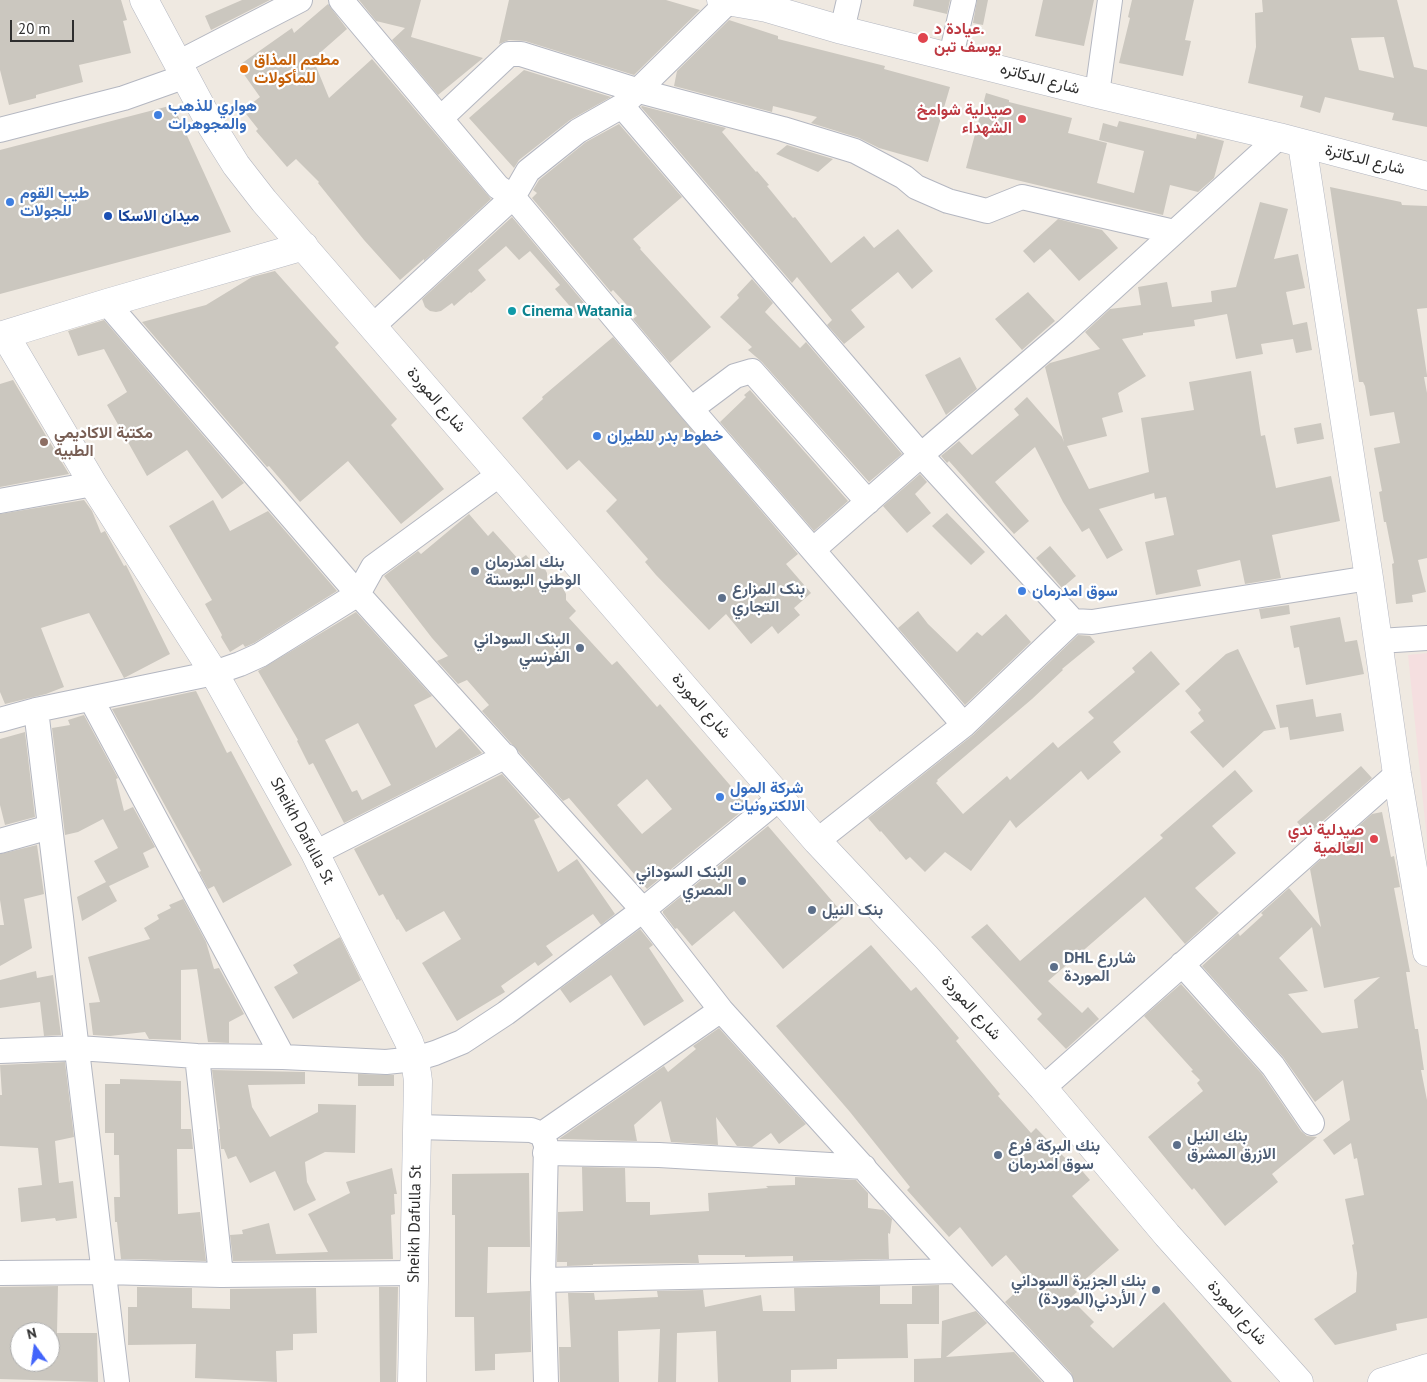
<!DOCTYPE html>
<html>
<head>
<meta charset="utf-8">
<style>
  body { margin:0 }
  #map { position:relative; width:1427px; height:1382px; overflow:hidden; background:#efe9e1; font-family:"PT Sans",sans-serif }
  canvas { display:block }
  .north { position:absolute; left:10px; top:1322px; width:50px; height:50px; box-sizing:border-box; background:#fff; border:1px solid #ababab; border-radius:50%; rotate:346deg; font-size:14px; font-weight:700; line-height:20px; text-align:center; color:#2e2e2e }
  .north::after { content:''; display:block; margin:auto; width:18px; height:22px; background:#4264fb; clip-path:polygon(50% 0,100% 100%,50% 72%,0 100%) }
  .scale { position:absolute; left:10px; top:20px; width:64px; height:22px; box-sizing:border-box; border:2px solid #2e2e2e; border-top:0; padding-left:6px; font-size:15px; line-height:18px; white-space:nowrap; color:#2e2e2e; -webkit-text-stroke:4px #fff; paint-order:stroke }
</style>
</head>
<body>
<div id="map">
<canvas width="1427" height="1382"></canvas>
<div class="north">N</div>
<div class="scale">20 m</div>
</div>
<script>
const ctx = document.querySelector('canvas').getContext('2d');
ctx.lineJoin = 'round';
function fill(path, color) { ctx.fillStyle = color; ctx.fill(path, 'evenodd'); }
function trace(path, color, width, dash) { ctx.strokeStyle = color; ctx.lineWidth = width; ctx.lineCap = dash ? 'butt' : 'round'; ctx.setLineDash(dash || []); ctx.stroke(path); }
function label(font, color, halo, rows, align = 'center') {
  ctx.font = font + ' "PT Sans",Vazirmatn,sans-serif'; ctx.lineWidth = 4.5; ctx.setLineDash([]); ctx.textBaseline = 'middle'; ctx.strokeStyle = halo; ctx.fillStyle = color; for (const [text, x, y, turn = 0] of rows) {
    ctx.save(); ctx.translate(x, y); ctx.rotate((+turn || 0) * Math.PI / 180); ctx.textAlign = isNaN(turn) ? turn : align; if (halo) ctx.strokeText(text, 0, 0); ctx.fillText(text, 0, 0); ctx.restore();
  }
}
fill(new Path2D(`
  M1427 653V840L1408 655Z`), '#f5dfe0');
fill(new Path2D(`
  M0 0H121L127 20 123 21 131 53 79 65 83 82 36 95V98L9 105 0 70Z
  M242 0H270L211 30 205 16Z
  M359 0H421L411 37 483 58 438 95 392 40 405 28 376 21Z
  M509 0H666L700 10 634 75 525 41 509 40 499 44Z
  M914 0H950L947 14 913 6Z
  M977 0H988L983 25 973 23Z
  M1043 0H1094L1084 46 1035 36Z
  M1132 0H1194L1185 40 1191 41 1183 76 1119 63 1130 18 1128 17Z
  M1262 0H1397L1414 67 1427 70V127L1392 120 1394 113 1325 97 1320 113 1300 107 1303 96 1248 83 1256 47 1255 13 1263 12ZM1384 37 1394 78 1359 70 1351 38Z
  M328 4 347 29 313 59 329 98 372 59 491 199 424 261V259L400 280 364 240 318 183 319 182 296 159 287 167 256 131 258 129 243 110 260 97 238 66 292 28 294 33Z
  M729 20 778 36V39L885 66 884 69 950 87 928 162 879 148 859 138 811 123 817 117 773 106 772 112 674 86 677 71Z
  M524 70 611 97 570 120 519 160 514 168 469 118Z
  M986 93 1009 100V102L1072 118 1068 133 1107 143 1097 183 1134 193 1144 151 1099 140 1103 123 1117 127 1119 121 1196 139 1197 134 1224 141 1214 178 1198 192 1170 185 1163 215 966 168Z
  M173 105 231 232 0 294V150Z
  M642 106 726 128 722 132 756 172 757 171 769 185 767 186 793 218 795 217 831 263 864 236 874 248 898 229 933 271 912 289 898 272 851 310 865 327 844 344 827 325 832 320 797 277 792 283 641 107Z
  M619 124 682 197 633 239 641 248 640 249 711 327 670 363 633 319 637 316 613 290 611 292 532 198 537 193 533 190 539 180 586 142Z
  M787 145 833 159 818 172 776 154Z
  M1330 187 1401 202 1402 205 1427 206V308L1417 309 1427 375V377H1424L1427 393V558L1418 560 1426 592 1412 595 1413 602 1396 604 1392 564 1394 563 1386 522H1384L1379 492 1382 491 1374 448 1400 443 1394 412 1370 416 1365 386 1363 382H1359Z
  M1260 202 1288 209 1274 259 1298 254 1305 288 1286 292 1293 325 1307 322 1312 350 1296 353 1293 339 1261 344 1263 354 1236 359 1227 314 1194 320 1195 326 1143 333V335L1122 339 1146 376 1118 393 1123 412 1102 418 1107 436 1067 446 1089 489 1149 472 1141 418 1194 410 1189 382 1251 371 1261 436 1265 435 1276 488 1331 476 1340 521 1272 535 1281 578 1245 584 1240 560 1197 570 1201 586 1156 595 1145 542 1174 535 1166 497 1155 499 1154 493 1099 509 1123 550 1107 559 1089 528 1082 532 1063 502 1035 447 995 482 1029 521 1014 534 949 461 947 463 941 456 959 441 972 455 1019 415 1014 409 1027 397 1062 437 1064 442 1045 367 1050 363 1100 349 1085 332 1110 309 1141 305 1138 287 1167 282 1172 307 1212 302 1211 291 1236 287Z
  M512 217 590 310 580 318 555 289 560 285 530 251 519 260 506 246 478 270 486 280 471 293 470 292 454 306 452 303 441 311 436 312 430 311 425 307 422 299Z
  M1058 219 1102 230 1118 248 1079 281 1050 249 1034 263 1023 251Z
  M275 271 339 343 335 347 397 419 391 425 444 489 401 524 348 461 300 502 269 466 267 467 142 322 206 305 252 277Z
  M752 279 773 303 765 312 800 348 806 342 902 454 869 482 762 362 748 350 752 347 720 317 739 298 737 295Z
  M1028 292 1055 321 1022 350 995 319Z
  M104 320 244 483 222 499 187 450 147 476 107 405 127 392 104 349 78 356 68 331Z
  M613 337 798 554 786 564 811 593 794 608 800 615 778 634 772 626 751 644 726 614 709 630 656 575 645 562 648 559 606 511 617 500 579 460 567 470 522 418 543 399 542 397Z
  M960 357 977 389 946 415 925 375Z
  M13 380 61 461 69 474 0 487V384Z
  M750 390 848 501 814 531 720 422 746 397 744 395Z
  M1321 423 1324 439 1297 444 1294 428Z
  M920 474 927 482 915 494 931 513 907 533 883 506Z
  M84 500 92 511 101 533 105 531 124 566 126 565 170 654 124 678 89 613 41 628 64 687 46 694 5 704 0 692V514Z
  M213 500 230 531 268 511 337 591 254 643 245 647 243 644 230 652 221 637 222 635 205 604 212 600 169 526Z
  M947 513 985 552 971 565 932 526Z
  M469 514 488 536 493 531 519 560 526 555 533 563 539 564 544 567 547 573V583L558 585 563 588 566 594V600L576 611 569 618 612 665 617 661 657 707 660 704 748 806 647 889 569 798 563 801 482 711 489 705 467 680 458 684 437 661 448 656 432 638 384 576 418 551 421 554ZM647 779 672 809 642 834 617 805Z
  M1050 546 1076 576 1062 588 1036 558Z
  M1289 605 1290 614 1261 619 1259 609Z
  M918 611 928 624 957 652 977 632 982 636 1006 614 1031 642 965 705 898 628Z
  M356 612 432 696 414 705 436 748 460 728 482 753 344 823 313 763 309 765 297 741 298 740 258 671ZM358 723 391 785 362 800 357 790 352 792 325 740Z
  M1340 617 1345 642 1357 640 1364 674 1306 685 1299 647 1294 648 1290 626Z
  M1078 635 1090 636 1095 642 1062 669 1063 670 1032 699 937 780 938 781 936 783 963 814 1007 776 1010 780 1053 742 1058 748 1094 718 1088 712 1135 672 1132 668 1151 651 1180 684 1113 742 1121 752 1088 780 1081 771 1016 828 1010 820 971 871 945 852 925 872 910 857 906 860 881 831 880 832 868 818 973 735Z
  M1238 649 1276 729 1264 731 1223 768 1190 732 1204 721 1198 713 1201 710 1185 691 1226 654Z
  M196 691 227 753 231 751 292 865 223 903 214 886 208 889 199 872 201 871 112 709Z
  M1313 699 1316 717 1341 713 1344 731 1290 740 1288 727 1280 728 1276 705Z
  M84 715 118 778 116 779 124 811 133 807 155 847 143 853 149 867 109 886 117 901 82 921 77 897 106 882 94 861 118 848 103 819 78 832 65 835 52 728 70 725 68 720Z
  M25 732 35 817 5 825 0 805V739Z
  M1361 766 1372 778 1308 834 1297 822Z
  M1235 770 1253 791 1212 826 1236 853 1195 888 1219 913 1185 944 1145 897 1048 981 1082 1013 1088 1007 1099 1019 1066 1049 1037 1019 1042 1014 971 937 987 924 1020 961 1163 838 1160 835Z
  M502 774 540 817 534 820 558 872 577 859 615 914 601 925 593 914 546 946 553 955 538 966 535 962 501 986 505 992 457 1021 422 963 461 939 444 911 406 932 398 919 397 920 383 894 379 896 354 849Z
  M1382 812 1391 857 1394 856 1400 887 1394 888 1410 972H1406L1415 1029H1418L1424 1070H1421L1427 1100V1318L1396 1324 1397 1330 1335 1345 1314 1319 1356 1292 1357 1273 1352 1245 1354 1244 1345 1199 1364 1195 1357 1158 1354 1159 1351 1143 1334 1155 1323 1140 1350 1120 1343 1080 1315 1102 1283 1057 1202 966 1238 933 1240 936 1263 915 1261 913 1289 888 1321 927 1310 869 1372 814ZM1312 927 1324 988 1380 977 1354 1000 1358 1028 1322 1033 1288 994 1308 991 1279 958Z
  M768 826 845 916 783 969 734 911 692 946 677 928 675 929 663 913V911Z
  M37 845 44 894 24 899 32 948 0 966V925H4L0 900V854Z
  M183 899 206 942 214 969 219 968 244 1014 229 1022V1043L208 1042 197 969 181 970V1040L149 1039 145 1032 110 1036 93 1035 89 1003 100 1002 88 957 150 939 144 928 159 919 157 915 171 908 169 905Z
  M640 929 653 945 649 948 684 1001 644 1026 611 975 570 1003 560 989Z
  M340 937 361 980 293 1019 274 987 298 973 293 965Z
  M871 945 911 991 916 987 959 1038 956 1041 1000 1094 998 1096 1031 1133 1036 1128 1068 1161 1071 1158 1090 1180 1072 1196 1119 1250 1074 1289 1077 1292 1070 1298 1094 1322 1090 1326 1113 1348 1164 1302 1232 1382H1074L1071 1373 1005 1302 1028 1281 1006 1255 992 1267 960 1227 949 1237 907 1190 910 1187 850 1112 776 1026Z
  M36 971 37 978 53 975 61 1035 44 1036 40 1002 0 1008V980Z
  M1181 984 1262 1074 1301 1131 1307 1136 1317 1137 1272 1174 1278 1182 1225 1226 1194 1188 1192 1190 1176 1171 1148 1137 1203 1091 1197 1083 1200 1080 1191 1071 1193 1070 1144 1016Z
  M719 1028 806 1124 779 1144 771 1133 752 1147 737 1146 716 1117 718 1145 671 1142 661 1101 634 1125 637 1141 559 1139 664 1066 668 1072 696 1049 693 1046Z
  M65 1062 74 1137 55 1141 59 1183 73 1181 77 1218 56 1221 55 1218 21 1222 18 1188 42 1185 38 1148 0 1146V1095H2L0 1065Z
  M212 1070 305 1072V1084L248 1085 252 1107 270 1137 318 1112V1104L356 1105 355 1153 325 1152 305 1162 307 1182 316 1200 294 1211 275 1171 250 1183 236 1156 228 1159 224 1149H221L219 1129H220Z
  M358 1074 394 1075V1086H358Z
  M120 1079 181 1081V1129H191L193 1149H177L178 1214 200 1212 206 1261 121 1259 117 1222H115L114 1197H120L119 1155H114V1133H105V1084H120Z
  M582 1167 625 1168 626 1202H650V1215L709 1211 708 1193 768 1188 766 1186 795 1185V1177L856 1180 868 1193V1208L883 1210 892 1219 890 1234 888 1233 889 1259 793 1261V1256L745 1257V1255H698L699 1263 593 1264V1265L567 1266V1262H557L558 1212 583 1211Z
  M392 1168 397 1194H394L395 1214 391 1215 393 1259 233 1261 230 1235 243 1234 242 1230 269 1223 276 1254 328 1252 308 1214 350 1193 346 1182Z
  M529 1173 530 1247H488L487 1293 530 1291 531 1352 495 1354V1370L475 1371 474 1317H455V1215H452V1174Z
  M939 1285V1324H907L908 1358 837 1359V1369L791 1370V1382H718L716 1331 677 1333 676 1382H658L660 1329 618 1331 619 1382H560L559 1347H571L568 1293H594L595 1300 658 1297 657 1291 703 1290 705 1307 761 1295 763 1311H795L794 1288 880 1286V1304H912V1286Z
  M58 1286 57 1333H97L98 1382 0 1379V1287ZM20 1332H50V1362H20Z
  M137 1287 192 1288V1308L230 1309V1289L316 1288 317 1333 293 1334V1350L276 1351 277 1382 195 1378 196 1344 128 1345V1307H137Z
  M379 1287H398L396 1382H380Z
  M976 1311 987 1323 946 1357 1014 1352 1042 1382H914V1359L941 1358 942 1321Z`), '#cbc7bf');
const street = new Path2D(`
  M341 0 498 187 513 197 691 409 964 725
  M842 30 849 0
  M951 56 964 0
  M178 63 300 0
  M1097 94 1110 0
  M622 106 921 455 814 549
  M441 118 509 54H521L639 91 783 129 855 151 904 177 916 187 948 201 987 211 1022 197 1174 232
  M0 130 124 98 186 76
  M1279 137 1066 331 921 455 1073 621 1092 622 1369 578
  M107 303 358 594 643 910 721 1010 957 1271 1061 1382
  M372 327 513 197 528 171 578 131 622 106 728 2
  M691 409 735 376 752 371 868 502
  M0 501 93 484
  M1379 641 1427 638
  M91 699 283 1057
  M36 710 117 1382
  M0 720 36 710 214 673 240 664 260 655 358 594 373 567 500 474
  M0 841 50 827
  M817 841 964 725 1073 621
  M315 853 506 756
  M1182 964 1273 1066 1312 1123
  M0 1051 78 1048 197 1056 283 1057 386 1062 415 1059 435 1053 462 1042 506 1013 643 910 780 798
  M197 1056 221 1275
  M1043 1088 1397 774
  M417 1127 531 1130 542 1134
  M545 1153 659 1155 864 1167
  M0 1273 104 1272 221 1275 414 1273
  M543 1280 957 1271
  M546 1382 543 1280 546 1145 542 1134 721 1010`);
const secondary = new Path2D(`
  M144 0 211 125 236 165 264 201 817 841 926 957 1043 1088 1167 1235 1299 1382
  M721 0 767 8 842 30 1097 94 1279 137 1427 176
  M1302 144 1369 578 1397 774 1427 952
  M5 335 93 484 214 673 315 853 409 1042 415 1059 418 1081 412 1382
  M0 336 107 303 304 246
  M1382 1382 1427 1368`);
trace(street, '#b4b7c1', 26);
trace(secondary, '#b4b7c1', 29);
trace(street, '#fff', 24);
trace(secondary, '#fff', 28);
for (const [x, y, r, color] of [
  [923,38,6,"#e0444e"],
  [244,69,5,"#e8710a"],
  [158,115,5,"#3f7fe0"],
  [1022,119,5,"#e0444e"],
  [10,202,5,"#3f7fe0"],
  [108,216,5,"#1a4fb4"],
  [512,311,5,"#0f9aa8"],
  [597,436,5,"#3f7fe0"],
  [44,442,5,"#8d6e63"],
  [475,571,5,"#5c6f8a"],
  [1022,591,5,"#3f7fe0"],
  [722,598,5,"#5c6f8a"],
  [580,648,5,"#5c6f8a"],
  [720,797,5,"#3f7fe0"],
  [1374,839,5,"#e0444e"],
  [742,881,5,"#5c6f8a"],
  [812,910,5,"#5c6f8a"],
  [1054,967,5,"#5c6f8a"],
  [1177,1145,5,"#5c6f8a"],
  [998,1155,5,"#5c6f8a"],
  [1156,1290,5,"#5c6f8a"]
]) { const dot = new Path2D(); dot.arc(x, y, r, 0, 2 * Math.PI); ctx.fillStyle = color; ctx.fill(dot); trace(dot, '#fff', 2); }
label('bold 16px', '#be3a42', '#fff', [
  ["عيادة د.",934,29,"left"],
  ["يوسف تبن",934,47,"left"],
  ["صيدلية شوامخ",1012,110],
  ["الشهداء",1012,128],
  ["صيدلية ندي",1364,830],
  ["العالمية",1364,848]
], 'right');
label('bold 16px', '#c56008', '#fff', [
  ["مطعم المذاق",254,60],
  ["للمأكولات",254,78]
], 'left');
label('16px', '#2e2e2e', '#fff', [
  ["شارع الدكاتره",1040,79,15],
  ["شارع الدكاترة",1365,160,14],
  ["شارع الموردة",436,400,49],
  ["شارع الموردة",701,706,49],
  ["Sheikh Dafulla St",302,831,62],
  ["شارع الموردة",971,1008,48],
  ["Sheikh Dafulla St",415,1224,-89],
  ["شارع الموردة",1237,1313,48]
]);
label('bold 16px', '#366cbe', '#fff', [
  ["هواري للذهب",168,106],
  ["والمجوهرات",168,124],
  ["طيب القوم",20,193],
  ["للجولات",20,211],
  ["خطوط بدر للطيران",607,436],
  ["سوق امدرمان",1032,591],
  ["شركة المول",730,788],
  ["الالكترونيات",730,806]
], 'left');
label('bold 16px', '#164399', '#fff', [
  ["ميدان الاسكا",118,216]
], 'left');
label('bold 16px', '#0d838f', '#fff', [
  ["Cinema Watania",522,311]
], 'left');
label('bold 16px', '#785e54', '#fff', [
  ["مكتبة الاكاديمي",54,433],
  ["الطبيه",54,451]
], 'left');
label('bold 16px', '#4e5e75', '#fff', [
  ["بنك امدرمان",485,562],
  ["الوطني البوستة",485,580],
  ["بنک المزارع",732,589],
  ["التجاري",732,607],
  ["البنک السوداني",570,639,"right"],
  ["الفرنسي",570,657,"right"],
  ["البنک السوداني",732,872,"right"],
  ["المصري",732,890,"right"],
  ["بنک النيل",822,910],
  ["DHL شاررع",1064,958],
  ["الموردة",1064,976],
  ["بنك النيل",1187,1136],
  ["الازرق المشرق",1187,1154],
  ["بنك البركة فرع",1008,1146],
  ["سوق امدرمان",1008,1164],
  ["بنك الجزيرة السوداني",1146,1281,"right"],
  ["الأردني(الموردة) /",1146,1299,"right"]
], 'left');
</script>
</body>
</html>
